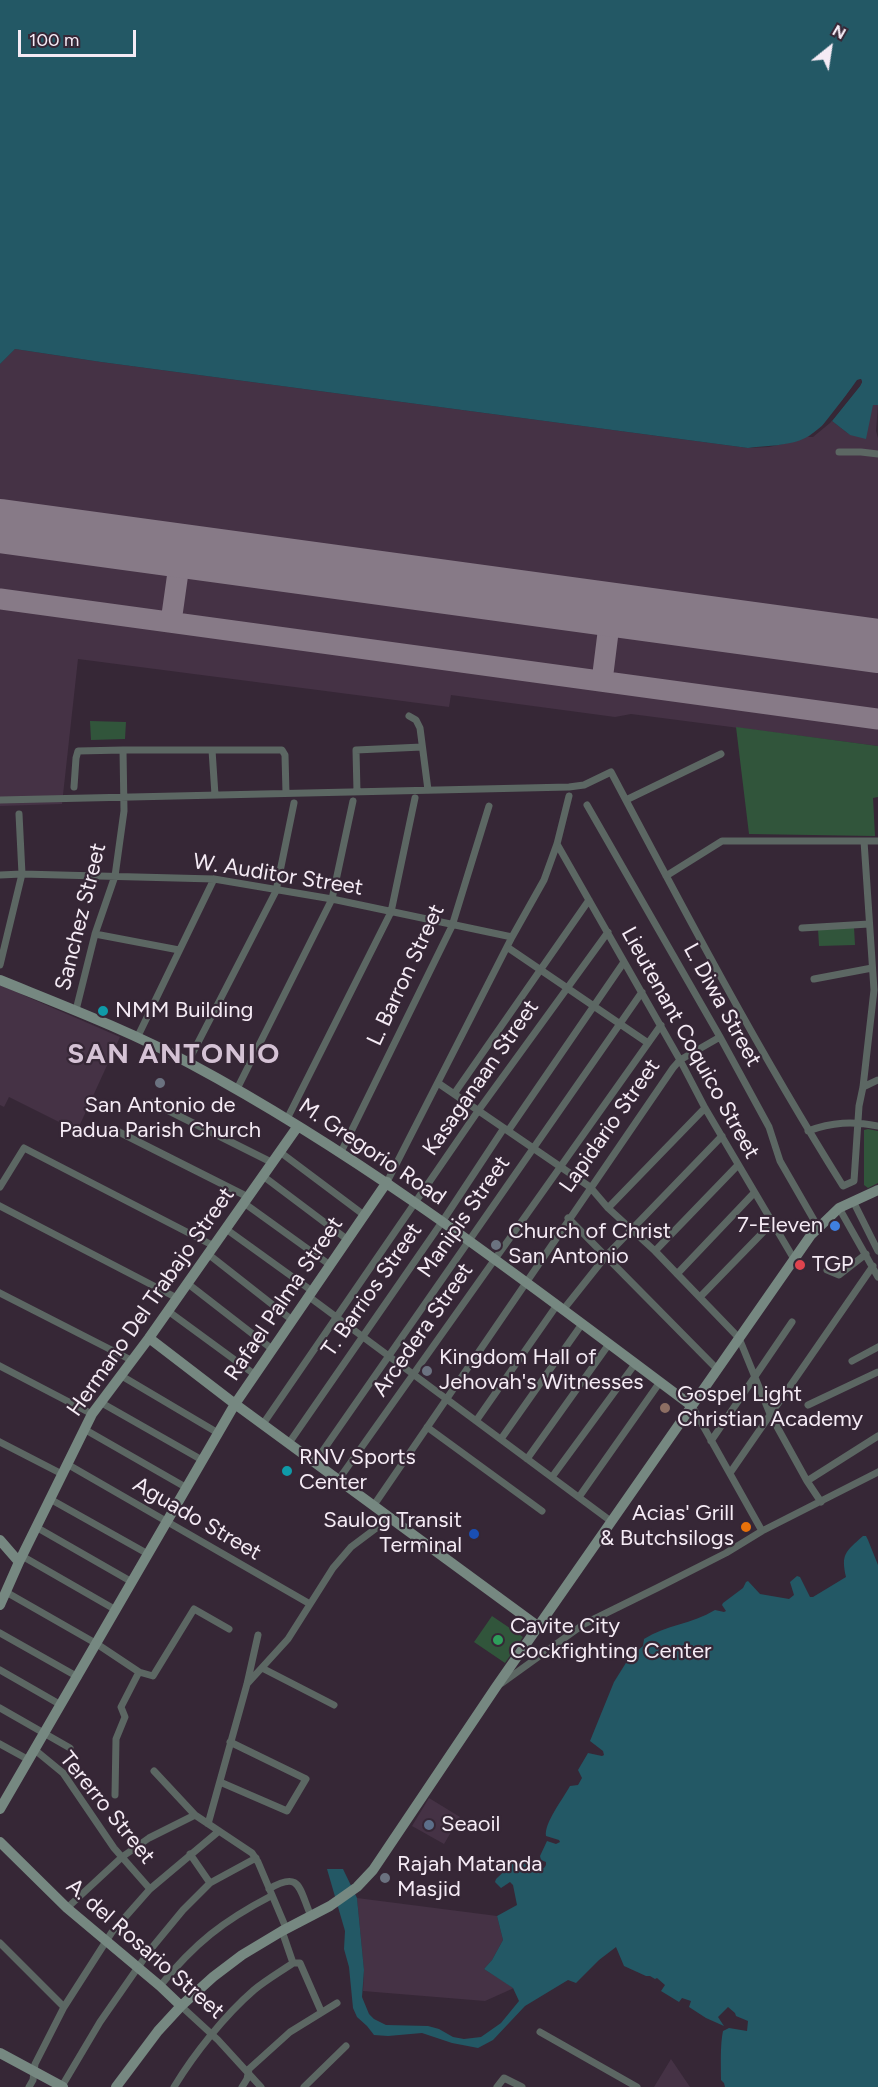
<!DOCTYPE html>
<html>
<head>
<meta charset="utf-8">
<style>
  body { margin:0 }
  #map { position:relative; width:878px; height:2087px; overflow:hidden; background:#362736; font-family:Figtree,sans-serif }
  canvas { display:block }
  .north { position:absolute; left:800px; top:18px; width:60px; height:60px; -webkit-text-stroke:4px #362736; paint-order:stroke; rotate:30deg; font-size:16px; font-weight:700; line-height:24px; text-align:center; color:#f5ebf5 }
  .north::after { content:''; display:block; margin:auto; width:21px; height:27px; background:#f5ebf5; clip-path:polygon(50% 0,100% 100%,50% 72%,0 100%) }
  .scale { position:absolute; left:18px; top:30px; width:118px; height:27px; box-sizing:border-box; border:3px solid #f5ebf5; border-top:0; padding-left:8px; font-size:18px; line-height:21px; white-space:nowrap; color:#f5ebf5; -webkit-text-stroke:4px #362736; paint-order:stroke }
</style>
</head>
<body>
<div id="map">
<canvas width="878" height="2087"></canvas>
<div class="north">N</div>
<div class="scale">100 m</div>
</div>
<script>
const ctx = document.querySelector('canvas').getContext('2d');
ctx.lineJoin = 'round';
function fill(path, color) { ctx.fillStyle = color; ctx.fill(path, 'evenodd'); }
function trace(path, color, width, dash) { ctx.strokeStyle = color; ctx.lineWidth = width; ctx.lineCap = dash ? 'butt' : 'round'; ctx.setLineDash(dash || []); ctx.stroke(path); }
function label(font, color, halo, rows, align = 'center') {
  ctx.font = font + ' Figtree,sans-serif'; ctx.lineWidth = 4.5; ctx.setLineDash([]); ctx.textBaseline = 'middle'; ctx.strokeStyle = halo; ctx.fillStyle = color; for (const [text, x, y, turn = 0] of rows) {
    ctx.save(); ctx.translate(x, y); ctx.rotate((+turn || 0) * Math.PI / 180); ctx.textAlign = isNaN(turn) ? turn : align; if (halo) ctx.strokeText(text, 0, 0); ctx.fillText(text, 0, 0); ctx.restore();
  }
}
fill(new Path2D(`
  M15 349 101 362 748 448 769 447 796 441 830 416 832 421 850 435 873 405H878L876 431 878 438V746L631 714 615 717 451 695 449 707 78 659 62 804 0 806V364Z
  M0 985 120 1037 77 1131 9 1097 4 1107 0 1105Z
  M429 1798 460 1817 444 1844 412 1826Z
  M357 1898 497 1916 503 1940 492 1960 484 1969 514 1988 485 2001 363 1991 364 1970Z
  M671 2059 690 2087H654Z`), '#453245');
fill(new Path2D(`
  M90 721 126 722 125 739 91 740Z
  M736 727 878 746V797L873 798 875 836 749 834Z
  M854 927 855 945 819 946 818 929Z
  M868 1129 878 1131V1183L868 1188 864 1185V1130Z
  M492 1616 523 1637 505 1663 474 1642Z`), '#31553b');
fill(new Path2D(`
  M0 0H878V405H873L866 439 850 435 832 421 860 386 862 382 861 379 857 380C840 403 824 434 795 442 779 446 763 446 748 448L101 362 15 349 0 364Z
  M863 1536H866L868 1540 878 1565V2087H725L724 2083 721 2080C721 2065 720 2045 723 2031L729 2028 747 2031 748 2021 736 2016 735 2013 728 2007 718 2017 724 2026 706 2018 689 2007 691 2001 682 1998 679 2002 661 1991 665 1985 657 1978 655 1979 650 1976H646L624 1966 616 1947 599 1960 576 1983 568 1980 525 2006 493 2040 478 2048 452 2043 422 2033 388 2036 374 2035 367 2026 357 2017 353 2008 349 1967 344 1949 345 1931 327 1869H343L357 1898 364 1970 362 1997 369 2014 374 2019 386 2025 428 2026 439 2029 453 2037 464 2039 481 2037 501 2023 519 2001 513 1988 484 1969 492 1960 503 1940 497 1916 517 1905 513 1885 510 1882 501 1888 495 1882 496 1879 515 1861C526 1861 534 1867 544 1868L546 1865V1862L541 1860 540 1856 547 1841 556 1844 560 1842 559 1840 546 1836C544 1823 563 1799 570 1786L578 1785 582 1778 578 1770 588 1753 602 1756 604 1755 603 1751 590 1741 614 1682 629 1658 643 1646 644 1639C666 1625 692 1624 715 1610L724 1612 726 1611 722 1605 723 1603 743 1588 746 1582 748 1581 760 1594 789 1599 794 1595 790 1582 797 1576 800 1577 810 1597H813L846 1577C841 1554 845 1552 863 1536Z`), '#235865');
fill(new Path2D(`
  M861 379 862 382 860 386 830 423 813 437H808L822 426 858 380Z`), '#362736');
trace(new Path2D(`
  M0 599 878 719
  M171 622 181 551
  M602 681 611 609`), '#877a87', 21);
trace(new Path2D(`
  M0 526 878 646`), '#877a87', 54);
trace(new Path2D(`
  M839 452H861L878 454
  M409 716 416 720 420 728 428 790
  M74 787 76 758 78 751 123 750
  M357 792 356 750 422 747
  M215 795 212 750H282L285 755 286 793
  M0 800 569 787 584 785 611 772C685 912 759 1052 843 1186L854 1181 859 1106 863 1087 874 990 864 841
  M626 800 721 754
  M587 805 720 1037 769 1127 780 1161 818 1227
  M557 844 680 1060 705 1108 794 1259
  M0 875 22 874 214 879 332 899 512 937
  M666 876 722 841H878
  M802 928 869 924
  M95 934 179 950
  M507 947 648 1043
  M0 965 22 874 19 814
  M814 979 872 968
  M76 1010 95 934 115 876 124 811 123 750H212
  M137 1038 214 879
  M188 1062 276 891 294 803
  M438 1083 590 1187 608 1208 655 1251 739 1338 770 1414 807 1481 821 1502
  M863 1087 878 1080
  M237 1089 332 899 353 801
  M454 1094 589 900
  M153 1103 273 1163
  M287 1119 391 912 415 798
  M113 1129 248 1197
  M508 1131 624 962
  M808 1131C832 1122 853 1121 878 1126
  M280 1152 364 1215
  M341 1152 452 926 489 806
  M263 1176 348 1240
  M387 1182 512 937 544 880 557 844 569 796
  M0 1187 24 1148 214 1246
  M853 1201 878 1251
  M244 1203 330 1265
  M0 1206 177 1298
  M608 1208 705 1108
  M839 1208 878 1277
  M568 1218 717 1369
  M226 1229 312 1291
  M655 1251 738 1165
  M208 1254 292 1320
  M827 1270 839 1275 866 1254
  M677 1274 754 1193
  M187 1283 272 1349
  M0 1293 131 1360
  M308 1296 612 1522
  M700 1297 772 1223
  M563 1310 606 1256 722 1136
  M168 1311 254 1374
  M852 1361 878 1347
  M0 1366 92 1414
  M120 1375 218 1433
  M100 1402 202 1460
  M808 1405 878 1372
  M692 1406 762 1531
  M476 1421 557 1305
  M263 1424 478 1111 608 932
  M427 1427 542 1511
  M84 1429 187 1488
  M501 1439 582 1324
  M711 1441 792 1322
  M0 1442 62 1474
  M289 1443 442 1222 504 1128
  M527 1459 609 1344
  M315 1462 642 992
  M67 1464 310 1604
  M730 1473 873 1266
  M552 1477 635 1364
  M339 1479 661 1025
  M807 1481 878 1436
  M579 1497 660 1382
  M50 1499 148 1554
  M374 1505 673 1068 680 1060 720 1037
  M36 1527 132 1582
  M22 1556 116 1610
  M6 1592 97 1644 139 1672 121 1707 125 1717 116 1739 115 1795
  M0 1633 78 1677
  M262 1668 334 1705
  M0 1670 61 1705
  M139 1672 153 1676 194 1609 229 1629
  M502 1683 584 1624 657 1588 726 1553 762 1531 878 1472
  M247 1684 288 1639 333 1568 351 1547 391 1517
  M0 1708 70 1748
  M0 1744 29 1760
  M35 1750 63 1773 114 1848 150 1889
  M154 1771 195 1815 252 1853 258 1862 286 1928
  M220 1782 287 1811 306 1779 230 1742
  M208 1824 247 1684 258 1635
  M190 1854 210 1883
  M269 1889C301 1870 299 1889 311 1916
  M67 1908 122 1857 149 1838 195 1815
  M282 1931 293 1963
  M0 1943 64 2007
  M160 1986C195 1943 223 1921 271 1896
  M181 2006 218 2040 261 2087
  M540 2032 637 2087
  M62 2086 100 2022 150 1950 183 1910 210 1883 256 1858
  M29 2087 33 2080 35 2064 64 2007 112 1932 150 1889 219 1831
  M174 2087C194 2054 225 2015 254 1990 266 1980 280 1972 293 1963H300L321 2011
  M242 2087 247 2079 249 2069 290 2032 337 2003
  M304 2087 346 2046
  M497 2087 504 2078 522 2087`), '#5c6763', 7);
trace(new Path2D(`
  M0 980C64 1006 130 1031 191 1064 370 1160 530 1285 692 1406
  M149 1338 235 1404 539 1627
  M0 1540 19 1562
  M0 1605 19 1562 92 1414 149 1338 298 1126
  M0 1809 235 1404 387 1182
  M0 1842 67 1908 160 1986 181 2006
  M0 2053 63 2087
  M116 2087 158 2031 181 2006 213 1977 242 1955 282 1931 330 1906 357 1887 373 1870 496 1687 811 1235 839 1208 878 1190`), '#768881', 10);
for (const [x, y, r, color] of [
  [103,1011,6,"#0f9aa8"],
  [160,1083,6,"#6b7280"],
  [835,1226,6,"#3f7fe0"],
  [496,1245,6,"#6b7280"],
  [800,1265,6,"#e0444e"],
  [427,1371,6,"#6b7280"],
  [665,1408,6,"#8d6e63"],
  [287,1471,6,"#0f9aa8"],
  [746,1527,6,"#e8710a"],
  [474,1534,6,"#1a4fb4"],
  [498,1640,6,"#2e9e5b"],
  [429,1825,6,"#5c6f8a"],
  [385,1878,6,"#6b7280"]
]) { const dot = new Path2D(); dot.arc(x, y, r, 0, 2 * Math.PI); ctx.fillStyle = color; ctx.fill(dot); trace(dot, '#362736', 2); }
label('22px', '#f5ebf5', '#362736', [
  ["W. Auditor Street",278,875,9],
  ["Sanchez Street",81,917,-76],
  ["L. Barron Street",406,975,-65],
  ["L. Diwa Street",722,1005,61],
  ["Lieutenant Coquico Street",690,1043,61],
  ["Kasaganaan Street",481,1078,-55],
  ["Lapidario Street",610,1126,-55],
  ["M. Gregorio Road",372,1152,34],
  ["Manipis Street",464,1217,-55],
  ["T. Barrios Street",372,1290,-55],
  ["Rafael Palma Street",284,1299,-56],
  ["Hermano Del Trabajo Street",151,1302,-55],
  ["Arcedera Street",423,1330,-55],
  ["Aguado Street",197,1519,30],
  ["Tererro Street",107,1808,51],
  ["A. del Rosario Street",145,1949,41]
]);
label('22px', '#f5ebf5', '#362736', [
  ["NMM Building",115,1011],
  ["San Antonio de",160,1106,"center"],
  ["Padua Parish Church",160,1131,"center"],
  ["7-Eleven",823,1226,"right"],
  ["Church of Christ",508,1232],
  ["San Antonio",508,1257],
  ["TGP",812,1265],
  ["Kingdom Hall of",439,1358],
  ["Jehovah's Witnesses",439,1383],
  ["Gospel Light",677,1395],
  ["Christian Academy",677,1420],
  ["RNV Sports",299,1458],
  ["Center",299,1483],
  ["Acias' Grill",734,1514,"right"],
  ["& Butchsilogs",734,1539,"right"],
  ["Saulog Transit",462,1521,"right"],
  ["Terminal",462,1546,"right"],
  ["Cavite City",510,1627],
  ["Cockfighting Center",510,1652],
  ["Seaoil",441,1825],
  ["Rajah Matanda",397,1865],
  ["Masjid",397,1890]
], 'left');
ctx.letterSpacing = '1.5px';
label('bold 28px', '#d5c2d5', '#362736', [
  ["SAN ANTONIO",174,1055]
]);
ctx.letterSpacing = '0px';
</script>
</body>
</html>
